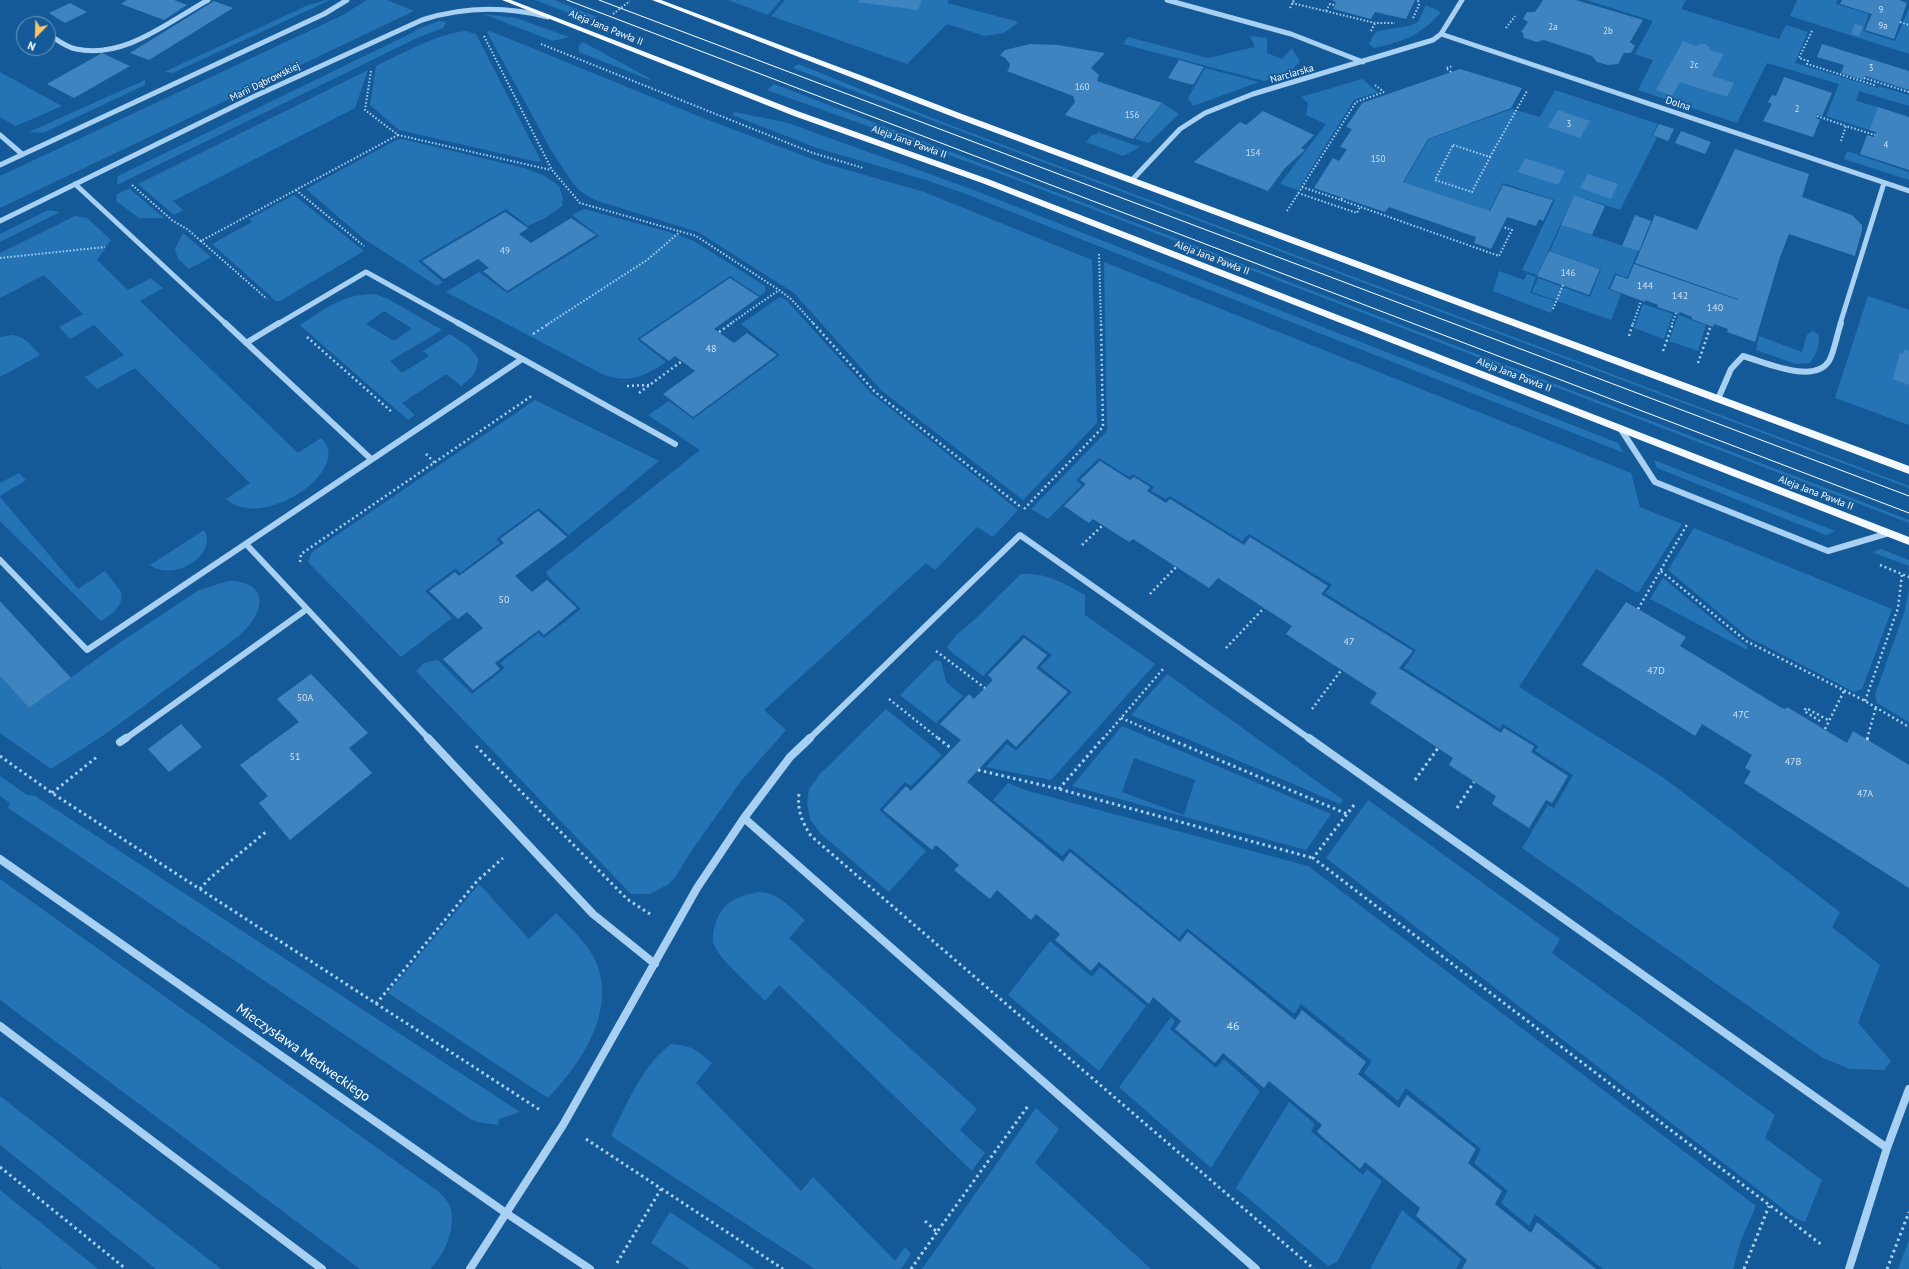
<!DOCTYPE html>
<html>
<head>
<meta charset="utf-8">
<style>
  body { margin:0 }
  #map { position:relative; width:1909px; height:1269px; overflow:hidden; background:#155a98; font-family:"PT Sans",sans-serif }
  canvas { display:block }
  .north { position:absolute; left:16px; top:16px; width:40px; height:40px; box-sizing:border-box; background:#155a98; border:1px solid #739cc1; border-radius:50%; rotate:203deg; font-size:11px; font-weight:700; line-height:16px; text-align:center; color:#fff }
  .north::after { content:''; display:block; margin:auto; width:14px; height:18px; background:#ffc669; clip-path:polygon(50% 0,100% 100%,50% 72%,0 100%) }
</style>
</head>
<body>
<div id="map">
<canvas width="1909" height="1269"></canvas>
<div class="north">N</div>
</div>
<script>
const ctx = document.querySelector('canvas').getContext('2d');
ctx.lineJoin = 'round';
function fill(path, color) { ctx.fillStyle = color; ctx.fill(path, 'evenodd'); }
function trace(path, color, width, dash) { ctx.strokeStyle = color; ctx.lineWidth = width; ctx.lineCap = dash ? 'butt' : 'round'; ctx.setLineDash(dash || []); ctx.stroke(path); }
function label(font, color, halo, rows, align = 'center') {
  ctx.font = font + ' "PT Sans",sans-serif'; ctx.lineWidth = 3.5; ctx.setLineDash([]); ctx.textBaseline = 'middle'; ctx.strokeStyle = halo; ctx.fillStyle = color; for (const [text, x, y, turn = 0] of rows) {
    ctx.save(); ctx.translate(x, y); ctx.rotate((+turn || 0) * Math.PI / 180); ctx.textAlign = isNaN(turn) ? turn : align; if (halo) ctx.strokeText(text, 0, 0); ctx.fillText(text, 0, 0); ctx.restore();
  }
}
fill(new Path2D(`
  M326 0H330L173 73 164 72 306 6Z
  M367 0H387L414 11 0 208V176L341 16Z
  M535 0H554L597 17 590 21Z
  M728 0H781L768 15Z
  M785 0H949L947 3 1019 22 1004 33 985 36 947 24 907 64 771 16Z
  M1586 0H1686L1681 9 1779 39 1786 25 1808 32 1795 63 1878 88V86L1909 95V106L1859 91 1856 101 1878 107 1869 130 1826 116 1839 84 1767 63 1737 123 1638 90 1653 60 1635 54 1653 21Z
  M1797 0H1837L1836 4 1869 14 1863 31 1895 41 1909 8V54L1790 16Z
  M1426 5 1441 12C1420 36 1404 41 1374 48L1369 44 1374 34 1378 31 1409 26 1418 22Z
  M483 14 516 18 569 37 553 41Z
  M439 21 446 22 443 28 419 37 117 185 118 176 416 31 415 30Z
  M465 31 476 34 541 161 538 162 399 130 370 105 376 66C404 53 434 35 465 31Z
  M490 31 708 120 823 163 924 192 1092 260 1097 423 1023 500 882 391 794 293 698 232 604 203 590 198 578 189 570 179 551 150 487 32Z
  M1250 36 1267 38V53L1282 59 1292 48 1300 62 1288 73 1264 81 1123 44 1128 37 1208 58 1255 47Z
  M583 42 651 79 650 80 579 52V45Z
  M798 64 942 122 1909 486V488L793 68Z
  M1205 68 1259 82 1193 106 1188 98Z
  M368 70 355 108 173 201 183 210 174 215 138 184Z
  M0 72 62 106 16 126 0 117Z
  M1362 79 1378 92 1354 100 1298 190 1280 184 1326 124 1306 115 1308 103 1301 97Z
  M145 80V85L43 133 29 132Z
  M774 84 1909 520V523L996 172 767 90Z
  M1555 90 1658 124 1652 135 1657 137 1620 210 1574 195 1537 275 1522 270 1555 200 1503 183 1489 211 1404 182 1429 139 1512 109 1540 117Z
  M1162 103 1179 114 1149 143 1135 139Z
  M735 112 788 123 971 189 1618 443 1624 453 966 194 926 180 817 148 732 115Z
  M1098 132 1140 147 1123 156 1086 142 1093 134 1096 135Z
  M402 139 524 168 545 176 559 186 563 198 562 206 545 218 528 226 506 209 418 261 443 282 437 286 364 239 306 189 396 140Z
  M1847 151 1909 172V180L1844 159Z
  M130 188V189L164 218H139L116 201 117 194Z
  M294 195 364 251 280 301H276L212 244 252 222 249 219Z
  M584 209 669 232 694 241 765 286V292L760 296 730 276 637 339 666 362C643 377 629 384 602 374L446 292 479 272 507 293 599 236 572 215Z
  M48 210 60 212 0 242V234Z
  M75 216 87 218 111 240 97 260 128 290 151 278 163 288 140 301 298 453 321 438C355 470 262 532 226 499L250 483 135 368 97 389 85 377 124 355 94 325 70 339 59 327 83 314 44 275 0 298V253Z
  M1561 225 1638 251 1627 278 1615 273 1608 289 1621 294 1611 320 1532 292 1538 278 1590 297 1601 269 1550 251Z
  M183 233 211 257 189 269 178 259 175 249Z
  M1104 262 1631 473 1640 507 1682 524 1638 593 1596 569 1519 687 1664 778 1840 912 1832 927 1880 965 1858 1023 1891 1061 1884 1070 1850 1069 1823 1058 1522 848 1548 805 1554 808 1573 775 1535 751 1538 746 1503 724 1500 729 1404 668 1416 650 1325 593 1332 585 1249 534 1242 541 1170 496 1166 499 1151 491 1154 487 1133 474 1129 477 1099 458 1076 480 1082 485 1048 519 1031 509 1107 431Z
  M1499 271 1524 280 1527 274 1536 277 1530 293 1555 301 1551 313 1493 291Z
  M374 294 388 299 442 330 390 361 402 373 429 356 423 351 450 334 469 347 478 358C478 372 471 379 461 386L446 374 402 403 415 415 408 420 300 325C325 309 343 294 374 294ZM384 311 411 328V329L394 341 366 324Z
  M1868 296 1909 310V425L1835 398Z
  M780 297 786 300 871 393 1018 510 993 537 977 527 935 570 926 563 764 710 786 730 741 781 692 850 676 876 669 884 650 894H631L416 671 424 663 438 660 472 694 505 668 500 663 538 633 544 638 581 609 548 576 546 572 700 450 648 415 669 401 693 419 780 355 741 324Z
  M1643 304 1673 314 1664 339 1634 328Z
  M1678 315 1706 325 1698 351 1669 341Z
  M1812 331 1818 334C1821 344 1816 355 1810 363L1796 364 1756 350 1759 336 1802 352 1807 335Z
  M12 335C26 337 31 345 40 355L0 377V337Z
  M535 400 659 461 569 535 539 508 496 539 500 543 460 573 456 568 425 591 452 618 401 657 308 562 312 552Z
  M1654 460 1835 531 1826 535 1657 468Z
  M19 473 26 480 0 496V483Z
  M0 497 78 589 105 571 121 592C124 606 112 614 101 621L0 521Z
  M1694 528 1892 609 1862 689 1854 692 1748 637 1668 570Z
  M204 530C219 554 173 583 150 565Z
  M1881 549 1909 560V566L1872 552Z
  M1021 574C1049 573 1061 582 1085 595V615L1155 664 1051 780 986 767 1007 744 1016 751 1072 692 1040 667 1052 655 1023 634 983 676 950 651 947 647 957 634 972 622Z
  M1663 578 1726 630 1747 646V650L1650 599Z
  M228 581C271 581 265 613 240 635L107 733 51 769 0 733V676L29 708 119 643 199 590Z
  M1909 589V722L1877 703 1875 695 1905 610Z
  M935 660 941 661 946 682 963 696 936 723 900 695Z
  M1167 674 1343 800 1340 804 1131 715Z
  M886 709 942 755 911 786 905 782 879 810 926 851 889 892 821 834 810 819 807 803 809 789 820 774Z
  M1122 726 1331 814 1306 850 1072 786ZM1134 758 1195 780 1184 815 1122 792Z
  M0 776 27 795 35 796 520 1112 499 1119 498 1125 477 1122 467 1117 8 808 10 803 0 796Z
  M1008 783 1028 791 1308 866 1756 1206 1741 1240 1733 1269H1603L1535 1214 1529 1226 1501 1203 1508 1191 1474 1163 1481 1149 1406 1088 1398 1101 1364 1073 1372 1061 1301 1004 1294 1014 1187 928 1179 938 1070 848 1062 856 993 800Z
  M1368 800 1560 939 1552 953 1775 1115 1765 1138 1822 1180 1805 1222 1795 1218 1326 858Z
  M0 879 439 1192C444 1197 450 1203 451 1210 455 1231 444 1255 430 1269H360L0 1000Z
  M479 884 529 939 556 913C569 927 587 942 595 960 618 1009 581 1064 548 1098L388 993Z
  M760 892C779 893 791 908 805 920L789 938 977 1109 960 1130 985 1153 972 1171 779 985 765 1001C754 989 715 956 713 942 712 933 715 923 719 915 727 899 743 895 760 892Z
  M1050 941 1092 977 1100 967 1146 1006 1099 1071 1008 995Z
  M1171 1017 1175 1021 1170 1029 1216 1068 1224 1059 1260 1091 1211 1168 1119 1087Z
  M671 1044C692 1046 696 1049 712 1063L696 1083 801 1191 813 1177 895 1261 905 1247 911 1254 901 1269H815L611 1136C628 1102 641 1067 671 1044Z
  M0 1096 221 1269H156L0 1145Z
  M1289 1102 1315 1124 1311 1131 1363 1175 1367 1169 1382 1181 1337 1262 1328 1266 1236 1188Z
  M1036 1108 1059 1129 1035 1163 1151 1269H922Z
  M0 1190 98 1269H2L0 1267Z
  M1402 1210 1461 1259 1456 1269H1370Z
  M670 1212 755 1269H690L651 1243Z
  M1909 1240V1269H1898Z`), '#2473b5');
fill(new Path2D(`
  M127 0H174L187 5 164 20 121 4Z
  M859 0H922L918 10 864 3 858 2Z
  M1331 0H1415L1406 19 1375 12 1371 19 1333 9 1336 2Z
  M1543 0H1576L1643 20 1630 42 1635 46 1631 53H1624L1618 64 1608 65 1597 62 1592 56 1544 40 1537 42 1524 38 1523 33 1521 32 1528 22 1523 19 1527 12H1535Z
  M1842 0H1899L1907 3 1894 39 1865 30 1872 14 1840 4Z
  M214 1 233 8 149 60 130 53Z
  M70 3 87 12 65 23 49 13Z
  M1855 24 1863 26 1859 36 1851 34Z
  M1683 41 1696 46 1700 44H1705L1709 47 1710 50 1724 54 1712 76 1734 83 1727 97 1680 82 1672 96 1656 90Z
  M1030 44 1058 45 1105 53 1091 68 1099 75 1097 81 1162 103 1133 139 1065 115 1075 102 1073 96 1007 71 1009 69 1010 64 1005 58 1000 55 1005 50Z
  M1822 44 1909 71V90L1865 76 1863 80 1841 73 1844 65 1817 57Z
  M102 53 130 66 74 98 47 84Z
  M1179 60 1204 67 1193 85 1168 78Z
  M1460 69 1522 88 1511 108 1428 139 1403 182 1490 211 1503 185 1553 200 1543 221 1539 219 1536 226 1507 217 1491 249 1474 243 1476 237 1389 207 1385 212 1314 188 1333 158 1339 161 1347 149 1340 147 1352 129 1346 127 1362 103Z
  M1784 77 1832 93 1822 116 1817 114 1816 118 1820 120 1813 137 1763 121 1772 104 1768 102 1772 95 1776 96Z
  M1878 107 1909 117V170L1860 154 1867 135 1874 137 1876 132 1869 130Z
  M1558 110 1590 121 1580 138 1548 127Z
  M1263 111 1314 135 1301 148 1305 150 1285 168 1268 191 1194 162 1240 122 1246 125Z
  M1659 124 1674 129 1668 141 1653 135Z
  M1681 131 1711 142 1705 154 1675 143Z
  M1735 149 1809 174 1802 197 1852 215 1862 225V230L1855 256 1789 234 1780 257 1755 342 1727 332 1728 329 1714 324 1713 327 1692 319V317L1680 312 1679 314 1657 307 1658 305 1645 300V302L1610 289 1616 275 1628 279 1634 264 1738 300V299L1635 263 1655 215 1697 230Z
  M1525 158 1565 171 1558 185 1518 172Z
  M1588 174 1618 184 1611 199 1580 188Z
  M1574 195 1605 206 1592 235 1561 225Z
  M505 212 528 228 519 234 531 243 571 218 596 235 507 291 483 271 489 268 478 259 444 279 422 261Z
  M1635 215 1651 221 1639 251 1622 246Z
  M1549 251 1600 269 1589 295 1537 276Z
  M730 278 759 297 714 329 734 343 747 333 777 355 693 417 663 394 695 371 675 356 669 361 640 339Z
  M1905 349 1909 351V385L1893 379 1900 352 1903 354Z
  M1100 461 1130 480 1134 477 1150 487 1147 491 1166 503 1170 499 1244 545 1250 537 1328 586 1321 594 1413 651 1399 668 1501 733 1504 728 1534 746 1531 752 1568 776 1552 803 1546 800 1529 828 1492 804 1496 796 1449 765 1453 758 1370 703 1377 693 1286 634 1292 626 1218 578 1209 588 1133 539 1129 542 1093 519 1089 523 1064 506 1086 484 1080 480Z
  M538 511 567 537 515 576 532 592 547 580 577 608 544 635 539 630 495 663 500 669 473 690 443 659 483 628 467 612 458 619 429 591 455 572 459 576 504 543 500 539Z
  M0 601 71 678 29 708 0 676Z
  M1626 602 1686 637 1680 646 1780 707 1785 709 1787 707 1847 743 1853 731 1909 765V888L1744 783 1751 771 1745 768 1752 755 1702 724 1695 736 1582 665Z
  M1024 638 1047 655 1036 668 1068 692 1016 747 1007 739 967 782 1063 862 1070 852 1180 942 1188 932 1295 1020 1302 1010 1366 1062 1358 1074 1399 1108 1407 1095 1476 1149 1468 1163 1502 1191 1495 1204 1531 1233 1537 1222 1596 1269H1462L1467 1260 1416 1216 1420 1208 1365 1162 1360 1169 1317 1132 1322 1125 1269 1081 1264 1088 1223 1053 1215 1063 1175 1029 1181 1021 1153 997 1149 1004 1099 962 1091 971 1055 940 1060 934 1036 914 1031 920 997 890 990 899 954 870 959 865 936 845 932 850 883 810 906 786 911 791 961 740 940 724 969 694 974 699 993 680 988 675Z
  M311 674 368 733 349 748 372 773 290 840 259 803 268 796 240 765 299 722 277 699Z
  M181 724 202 747 169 772 148 749Z`), '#3d84c0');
trace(new Path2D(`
  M1292 3 1375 23H1395
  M1290 8 1294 0
  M1326 11 1330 4 1334 5
  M613 14 630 1
  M1413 18 1419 5 1418 0
  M1900 22 1909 25
  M1506 28 1515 16
  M1371 31 1375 23
  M1812 31 1799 58 1808 61 1807 64 1874 85 1875 82
  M484 36 552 170 580 203 696 236 779 290 791 299 814 324
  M541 44 813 153 863 168
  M371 71 365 110 398 135 551 170
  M1451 72 1446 68 1453 66
  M1864 78 1909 92
  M1375 85 1384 92
  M1817 116 1846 126
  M1841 141 1846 126 1875 135
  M1453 145 1490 157 1472 192 1435 180Z
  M1490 157 1527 91
  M132 185 173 221 187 229 201 241 398 135
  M1302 187 1341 200 1343 197
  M296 190 364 246
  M1298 193 1357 213 1360 207
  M1341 200 1499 256 1512 230 1503 227
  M1287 211 1356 102 1384 92
  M201 241 267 299
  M1099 254 1101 324
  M0 258 105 247
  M1553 309 1563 285
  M548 324 647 260 681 231
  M730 324 779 290
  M1633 324 1641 301
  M1672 324 1676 313`), '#a8d0f2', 2, [1.5, 2]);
trace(new Path2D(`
  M813 323 875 392 1022 508
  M719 332 732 323
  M533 334 550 323
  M1629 336 1633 323
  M307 337 393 413
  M1663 351 1673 323
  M1698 363 1711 325
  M627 386 650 385
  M639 393 682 361
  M426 454 435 463
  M1024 509 1103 427 1101 323
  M1082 545 1103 525
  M300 562 301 554 533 395
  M1880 565 1909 577
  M1661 571 1746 641 1865 701 1909 727
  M1150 594 1176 567
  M1638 609 1688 523
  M1226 648 1264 608
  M936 651 985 688
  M889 699 939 739
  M1865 701 1898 608 1902 574
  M1312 709 1342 669
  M1121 718 1170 739
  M1820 721 1804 711 1806 708 1830 721
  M1825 729 1844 691
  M1103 739 1163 669
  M1867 739 1876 707`), '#a8d0f2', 2.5, [2, 3]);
trace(new Path2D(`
  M938 738 952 749
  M1167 738 1347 814
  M1867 740 1868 738
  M476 746 627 899 650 914
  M0 756 52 793 540 1110
  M978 770 1059 789 1313 858
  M1415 780 1438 748
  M1059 789 1103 738
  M52 793 98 756
  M799 794C797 810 802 822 811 836L1314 1269
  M1354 805 1313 858 1822 1245
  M1457 808 1474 782
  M200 889 210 878 267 831
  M376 1004 477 881 503 858
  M586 1139 783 1269
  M0 1167 126 1269
  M925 1221 937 1232 1028 1106
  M617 1263 661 1189
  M911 1269 937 1232
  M1744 1269 1769 1206
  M1887 1269 1909 1212`), '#a8d0f2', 3, [2.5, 3.5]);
trace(new Path2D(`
  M1167 0 1291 34 1363 62
  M1441 34 1909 191
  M49 35C58 40 66 47 76 49 125 59 168 22 208 0
  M0 135 22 154
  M0 165 324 14 347 0
  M1132 180 1180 129 1205 113 1253 94 1433 40 1441 34 1462 0
  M75 184 226 324
  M0 221 255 96 422 20C465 6 505 6 548 17
  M278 324 366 272 460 324
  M1840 324 1884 183`), '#a8d0f2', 5);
trace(new Path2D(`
  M225 323 371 459
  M458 323 675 444
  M246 343 279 323
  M1718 399 1731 369 1743 356C1765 362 1814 385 1829 361 1834 353 1837 334 1841 323
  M1620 428 1655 482 1828 551 1889 533
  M247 545 429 739
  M0 560 87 650 522 359
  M125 739 307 609
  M809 739 1020 535 1310 739`), '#a8d0f2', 6);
trace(new Path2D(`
  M428 738 593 914 655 964
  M1309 738 1887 1148
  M120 742 126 738
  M744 818 1256 1269
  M0 859 506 1213 590 1269
  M0 1026 322 1269
  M470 1269 563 1125 697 888 744 818 790 757 810 738
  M1849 1269 1887 1148 1909 1089`), '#a8d0f2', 8);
fill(new Path2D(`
  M502 0H511L800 112 988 179 1909 537V545L982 183 794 116Z
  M652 0H661L868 78 962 114 1909 466V474L956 118Z`), '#f3f9ff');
trace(new Path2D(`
  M567 0 1909 513
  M599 0 1909 496`), '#fff', 1);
label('9px', '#cee0ef', null, [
  ["9",1881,10],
  ["9a",1883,26],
  ["2a",1553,27],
  ["2b",1608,31],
  ["2c",1694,65],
  ["3",1871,68],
  ["160",1082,87],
  ["2",1797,109],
  ["156",1132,115],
  ["3",1569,124],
  ["4",1886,145],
  ["154",1253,153],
  ["150",1378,159],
  ["49",505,251],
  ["146",1568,273]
]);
label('10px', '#fff', '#155a98', [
  ["Aleja Jana Pawła II",606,28,22],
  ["Narciarska",1292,74,-16],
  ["Marii Dąbrowskiej",265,82,-26],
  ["Dolna",1678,104,18],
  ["Aleja Jana Pawła II",909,142,20],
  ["Aleja Jana Pawła II",1212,258,21],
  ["Aleja Jana Pawła II",1514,375,21],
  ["Aleja Jana Pawła II",1816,493,21]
]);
label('10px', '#cee0ef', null, [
  ["144",1645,286],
  ["142",1680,296],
  ["140",1715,308],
  ["48",711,349],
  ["50",504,600],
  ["47",1349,642],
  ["47D",1656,671],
  ["50A",305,698],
  ["47C",1741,715],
  ["51",295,757],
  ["47B",1793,762],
  ["47A",1865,794]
]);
label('12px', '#cee0ef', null, [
  ["46",1233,1027]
]);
label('14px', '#fff', '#155a98', [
  ["Mieczysława Medweckiego",303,1053,35]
]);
</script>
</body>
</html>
